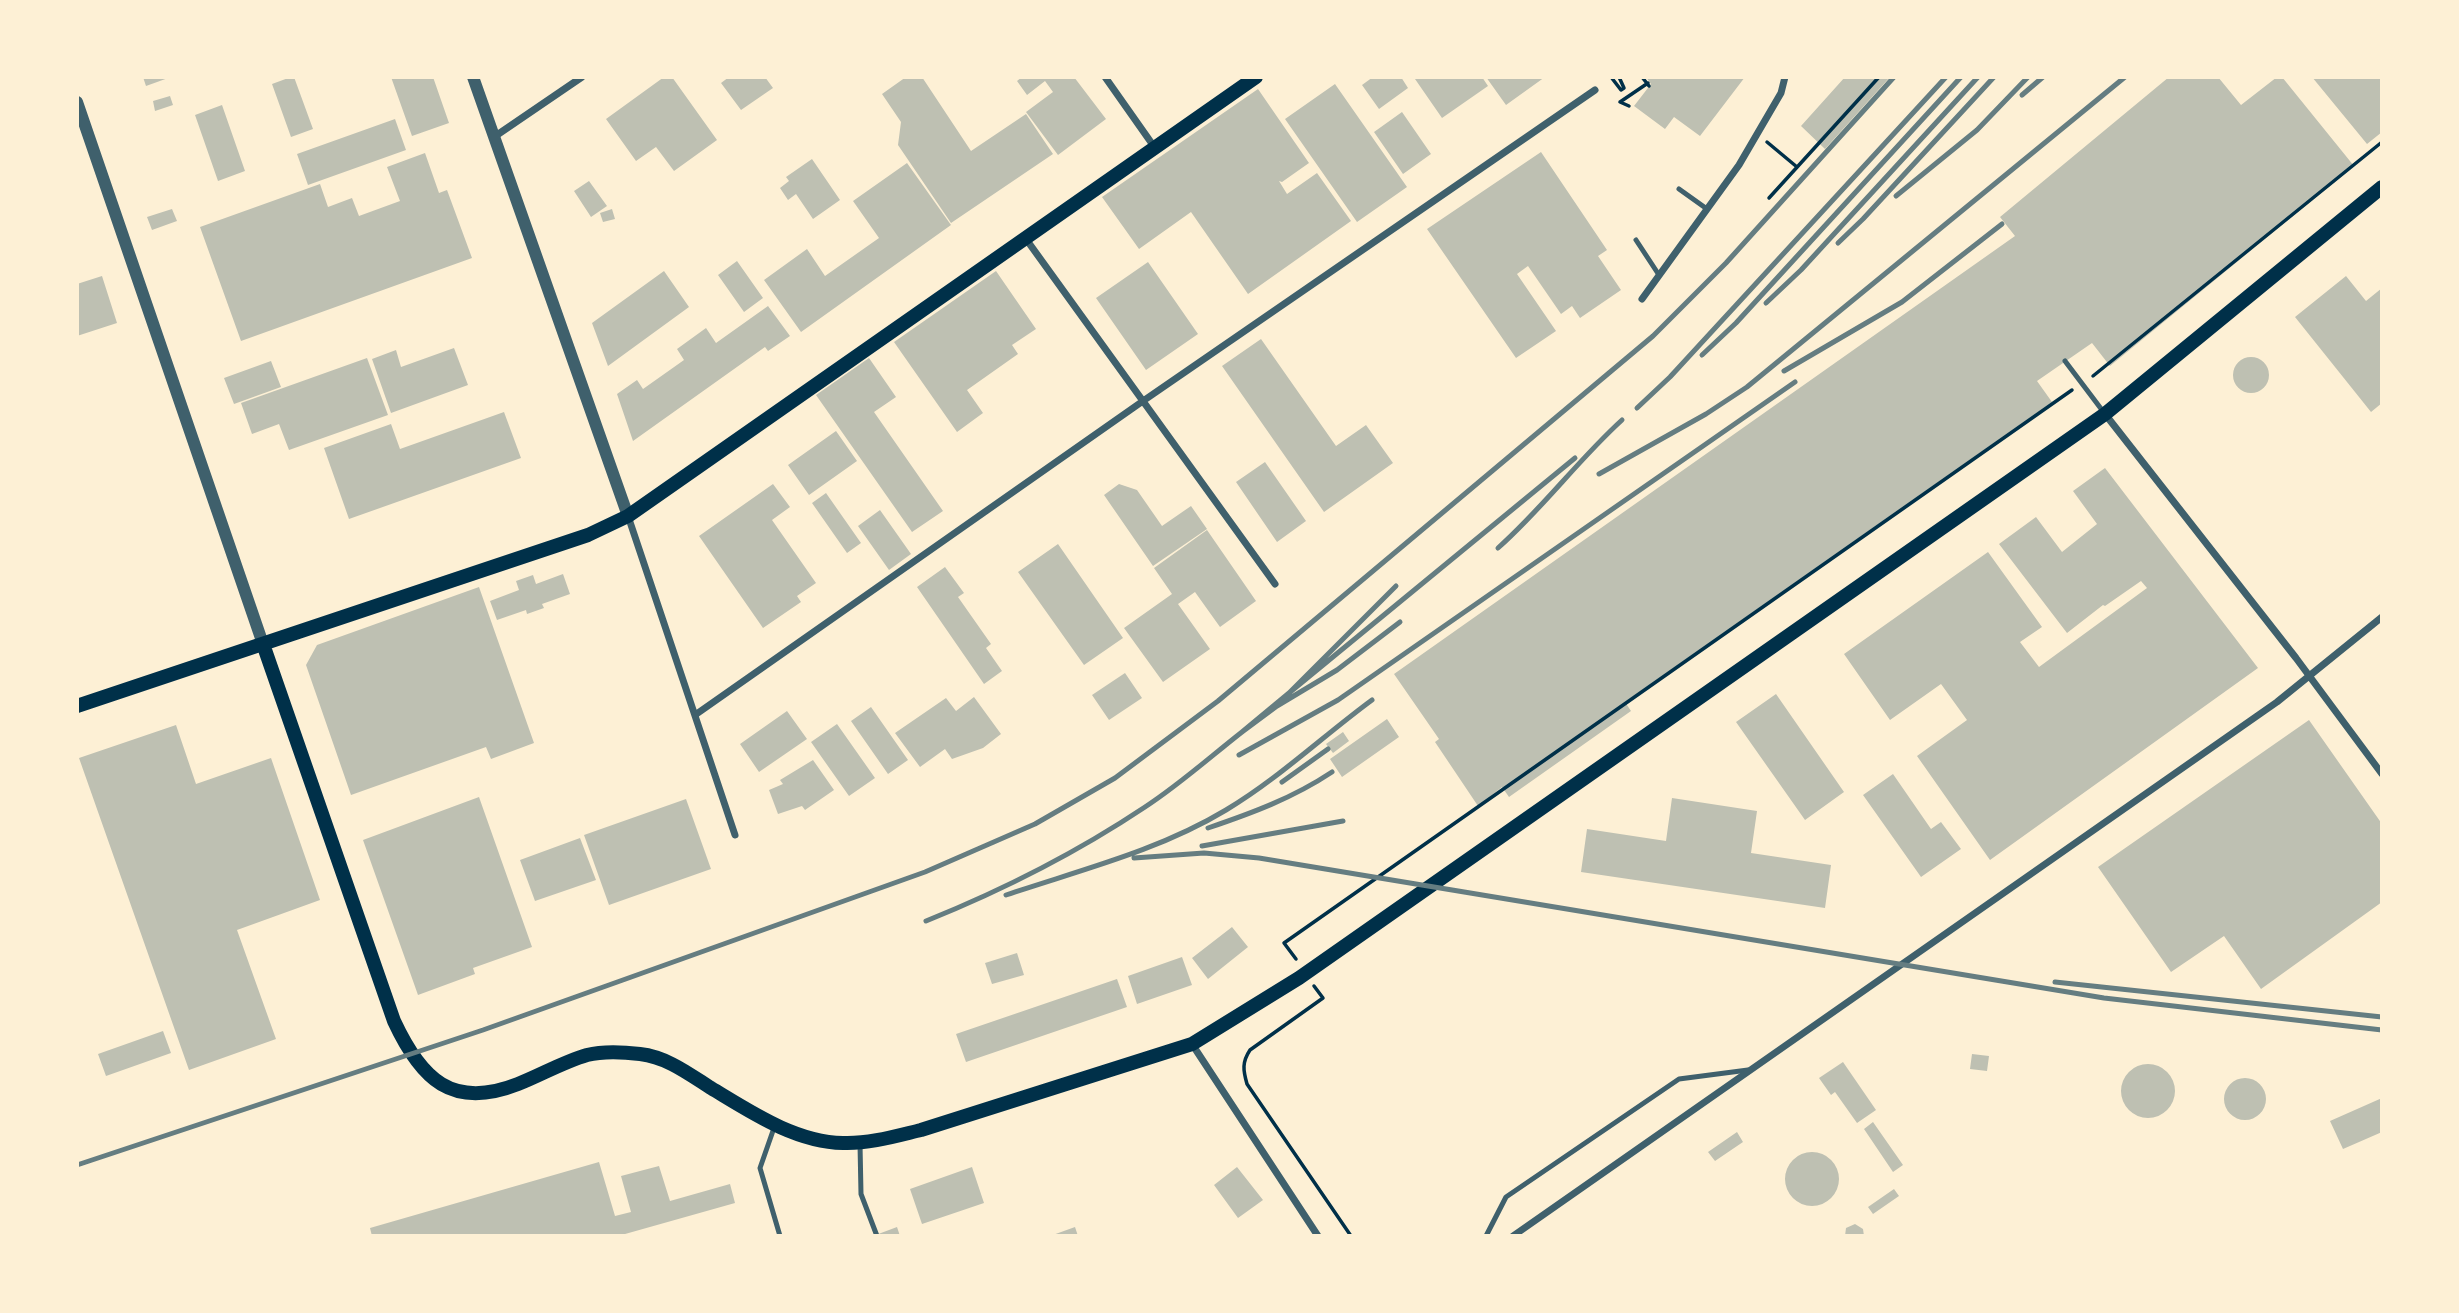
<!DOCTYPE html>
<html>
<head>
<meta charset="utf-8">
<style>
  body { margin:0 }
  #map { position:relative; width:2459px; height:1313px; overflow:hidden; background:#fdf0d5; font-family:"Open Sans",sans-serif }
  canvas { display:block }
  .frame { position:absolute; inset:0; border:79px solid #fdf0d5; pointer-events:none }
</style>
</head>
<body>
<div id="map">
<canvas width="2459" height="1313"></canvas>
<div class="frame"></div>
</div>
<script>
const ctx = document.querySelector('canvas').getContext('2d');
ctx.lineJoin = 'round';
function fill(path, color) { ctx.fillStyle = color; ctx.fill(path, 'evenodd'); }
function trace(path, color, width, dash) { ctx.strokeStyle = color; ctx.lineWidth = width; ctx.lineCap = dash ? 'butt' : 'round'; ctx.setLineDash(dash || []); ctx.stroke(path); }
fill(new Path2D(`
  M143 77H171L146 86Z
  M291 77H294L313 129 291 137 272 84Z
  M391 77H433L449 123 412 136Z
  M664 77H672L717 140 674 171 656 147 636 161 606 119Z
  M729 77H765L773 88 741 110 721 83Z
  M906 77H922L971 151 1026 114 1053 154 951 223 898 145 901 122 882 94Z
  M1022 77H1074L1106 119 1058 155 1026 112 1053 92 1045 81 1027 95 1017 81Z
  M1373 77H1401L1408 88 1379 109 1362 85Z
  M1418 77H1482L1488 86 1442 118 1415 79Z
  M1486 77H1545L1506 105Z
  M1646 77H1745L1700 136 1674 117 1665 129 1634 106 1651 84Z
  M1845 77H1890L1825 149 1801 126Z
  M2169 77H2218L2241 105 2277 77H2282L2354 166 2110 366 2092 343 2037 381 2052 402 1625 702 1631 711 1509 797 1502 787 1478 806 1435 742 1439 739 1394 674 2015 236 2000 217Z
  M2312 77H2382V132L2367 144Z
  M1335 84 1407 187 1357 222 1285 119Z
  M1258 89 1309 163 1282 182 1279 181 1287 194 1317 173 1351 221 1248 294 1191 212 1139 249 1102 197Z
  M170 96 173 105 155 111 153 101Z
  M222 105 245 171 218 181 195 115Z
  M1402 112 1431 154 1403 174 1374 132Z
  M395 119 406 150 308 185 297 154Z
  M1541 152 1607 250 1598 256 1621 290 1580 318 1572 306 1561 314 1528 266 1517 274 1556 331 1516 358 1427 229Z
  M425 153 439 193 447 190 472 258 241 341 200 227 320 184 328 207 352 198 359 216 400 201 387 167Z
  M812 159 840 200 813 219 796 194 788 200 780 188 789 181 786 177Z
  M907 163 951 225 801 332 764 280 807 249 825 276 879 238 853 201Z
  M589 181 607 206 591 217 574 191Z
  M172 209 177 221 152 230 147 217Z
  M612 209 615 219 603 222 600 213Z
  M737 261 763 298 744 312 718 275Z
  M1148 262 1198 334 1146 370 1096 298Z
  M664 271 689 307 608 366 592 323Z
  M996 271 1036 329 1012 345 1018 354 967 390 983 413 957 432 894 342Z
  M102 276 117 323 77 336V284Z
  M2346 276 2366 301 2382 288V403L2371 412 2295 317Z
  M768 306 790 336 768 351 765 347 633 441 617 394 637 380 643 389 684 360 677 349 706 328 716 343Z
  M1261 339 1336 446 1366 425 1393 463 1324 512 1222 366Z
  M454 348 468 385 391 413 372 359 396 350 401 367Z
  M2233 375a18 18 0 1 1 36 0a18 18 0 1 1-36 0Z
  M367 358 388 415 289 450 279 424 252 434 241 403Z
  M869 358 896 397 874 412 943 511 912 532 816 395Z
  M271 361 281 387 234 404 224 378Z
  M504 412 521 458 349 519 324 448 391 424 400 449Z
  M836 431 857 461 809 495 788 465Z
  M1265 462 1306 521 1277 542 1236 482Z
  M2105 468 2258 668 1990 860 1917 756 1967 720 1941 684 1890 720 1844 654 1988 552 2042 627 2020 642 2039 667 2147 588 2141 581 2105 606 2103 605 2067 633 1999 544 2036 517 2062 552 2097 524 2073 491Z
  M773 484 790 507 772 520 816 583 797 596 801 602 763 628 699 536Z
  M1119 484 1137 490 1162 526 1191 506 1207 529 1153 566 1104 495Z
  M826 493 861 543 847 553 812 503Z
  M880 510 911 554 889 570 858 526Z
  M1207 530 1256 601 1220 627 1195 592 1178 604 1210 649 1163 682 1124 628 1172 594 1154 568Z
  M1058 544 1123 638 1084 665 1018 572Z
  M945 567 964 593 958 597 991 644 986 648 1002 671 984 684 917 587Z
  M563 574 570 594 542 604 544 608 527 614 526 610 497 620 490 601 519 590 516 581 533 575 536 584Z
  M479 587 534 743 491 759 486 747 351 795 306 665 317 645Z
  M1125 673 1142 698 1109 720 1092 695Z
  M1776 694 1844 792 1805 820 1736 722Z
  M974 697 1001 734 983 748 952 759 945 749 920 767 895 733 946 698 956 711Z
  M871 707 908 760 888 774 851 721Z
  M787 711 807 739 759 772 740 744Z
  M1387 719 1399 737 1342 777 1330 759Z
  M2309 720 2382 824V902L2261 989 2224 936 2171 972 2098 867Z
  M837 724 875 778 849 796 811 742Z
  M176 725 196 784 271 758 320 900 237 930 276 1039 189 1070 79 758Z
  M1343 732 1349 741 1333 753 1326 744Z
  M813 760 834 790 805 810 802 806 778 814 769 790 783 784 780 780Z
  M1893 774 1931 829 1941 822 1961 849 1921 877 1863 795Z
  M479 797 532 947 473 968 475 974 418 995 363 840Z
  M1672 798 1757 811 1751 853 1831 865 1825 908 1581 872 1587 829 1666 841Z
  M686 799 711 869 609 905 584 835Z
  M580 838 596 880 535 901 520 860Z
  M1232 927 1248 947 1208 979 1192 958Z
  M1017 953 1024 975 992 984 985 963Z
  M1182 957 1192 985 1137 1004 1128 976Z
  M1117 979 1127 1007 966 1062 956 1034Z
  M163 1031 171 1053 106 1076 98 1054Z
  M1972 1054 1989 1056 1987 1071 1970 1069Z
  M1843 1062 1876 1110 1857 1123 1835 1092 1831 1095 1819 1078Z
  M2121 1091a27 27 0 1 1 54 0a27 27 0 1 1-54 0Z
  M2224 1099a21 21 0 1 1 42 0a21 21 0 1 1-42 0Z
  M2382 1098V1132L2343 1149 2330 1121Z
  M1873 1122 1903 1165 1893 1172 1864 1129Z
  M1737 1132 1743 1142 1715 1161 1708 1152Z
  M1785 1179a27 27 0 1 1 54 0a27 27 0 1 1-54 0Z
  M599 1162 615 1216 631 1212 621 1176 659 1166 670 1201 730 1184 735 1203 618 1236H372L370 1228Z
  M972 1167 984 1203 922 1224 910 1189Z
  M1237 1167 1263 1200 1238 1218 1214 1185Z
  M1894 1189 1899 1196 1873 1214 1868 1207Z
  M1855 1224 1863 1229 1864 1236H1845L1846 1228Z
  M897 1227 900 1236H873Z
  M1075 1227 1078 1236H1050Z`), '#bec0b2');
trace(new Path2D(`
  M1611 77 1621 90 1624 88 1619 77
  M1642 77 1649 86
  M1629 106 1620 102 1648 83
  M1767 142 1797 167
  M1769 198 1879 77
  M2093 376 2382 142
  M1296 959 1284 943 2072 390
  M1314 986 1323 998 1250 1050C1242 1062 1243 1070 1247 1084L1351 1236`), '#003049', 3.5);
trace(new Path2D(`
  M1679 189 1707 209
  M1636 240 1659 275
  M2065 361 2105 414
  M775 1125 760 1168 780 1236
  M860 1144 861 1194 877 1236
  M1486 1236 1506 1197 1679 1079 1748 1070`), '#3f606c', 5);
trace(new Path2D(`
  M1105 77 1155 148
  M494 137 582 77
  M1026 239 1275 584
  M1642 299 1739 165 1781 93 1785 77
  M2105 414 2296 658 2382 774
  M628 516 735 835
  M695 715 1143 401 1595 90
  M1192 1044 1318 1236
  M1513 1236 2277 702 2382 617`), '#3f606c', 7);
trace(new Path2D(`
  M473 77 628 516
  M77 102 263 644`), '#3f606c', 12);
trace(new Path2D(`
  M263 644 394 1021C421 1079 452 1110 518 1084 541 1075 563 1062 587 1055 603 1051 623 1052 640 1054 667 1057 689 1074 711 1088 751 1112 795 1142 843 1143 869 1144 896 1136 921 1130L1192 1044 1299 978 2105 414 2382 187
  M77 706 588 535 628 516 1256 77`), '#003049', 14);
trace(new Path2D(`
  M2022 95 2043 77
  M1896 196 1977 130 2028 77
  M1838 243 1863 219 1994 77
  M1766 303 1801 270 1978 77
  M1702 355 1736 323 1961 77
  M1784 371 1902 302 2002 224
  M1637 408 1670 377 1946 77
  M1599 474 1706 414 1747 387 2125 77
  M1498 548C1543 508 1578 460 1622 420
  M1396 586 1289 693 1575 458
  M1289 693 1242 732 1277 706 1337 670 1400 622
  M1239 755 1338 700 1795 382
  M1282 782 1328 749
  M1208 828C1252 813 1293 798 1332 772
  M1202 846 1343 821
  M1134 858 1204 853 1259 858 2104 998 2382 1030
  M1006 895C1080 870 1158 851 1226 810 1278 779 1323 736 1372 700
  M926 921C1003 890 1076 853 1145 807 1179 785 1210 757 1242 732
  M2055 982 2382 1017
  M77 1165 483 1030 925 872 1035 824 1115 778 1218 701 1653 336 1726 263 1894 77`), '#657d81', 5);
</script>
</body>
</html>
